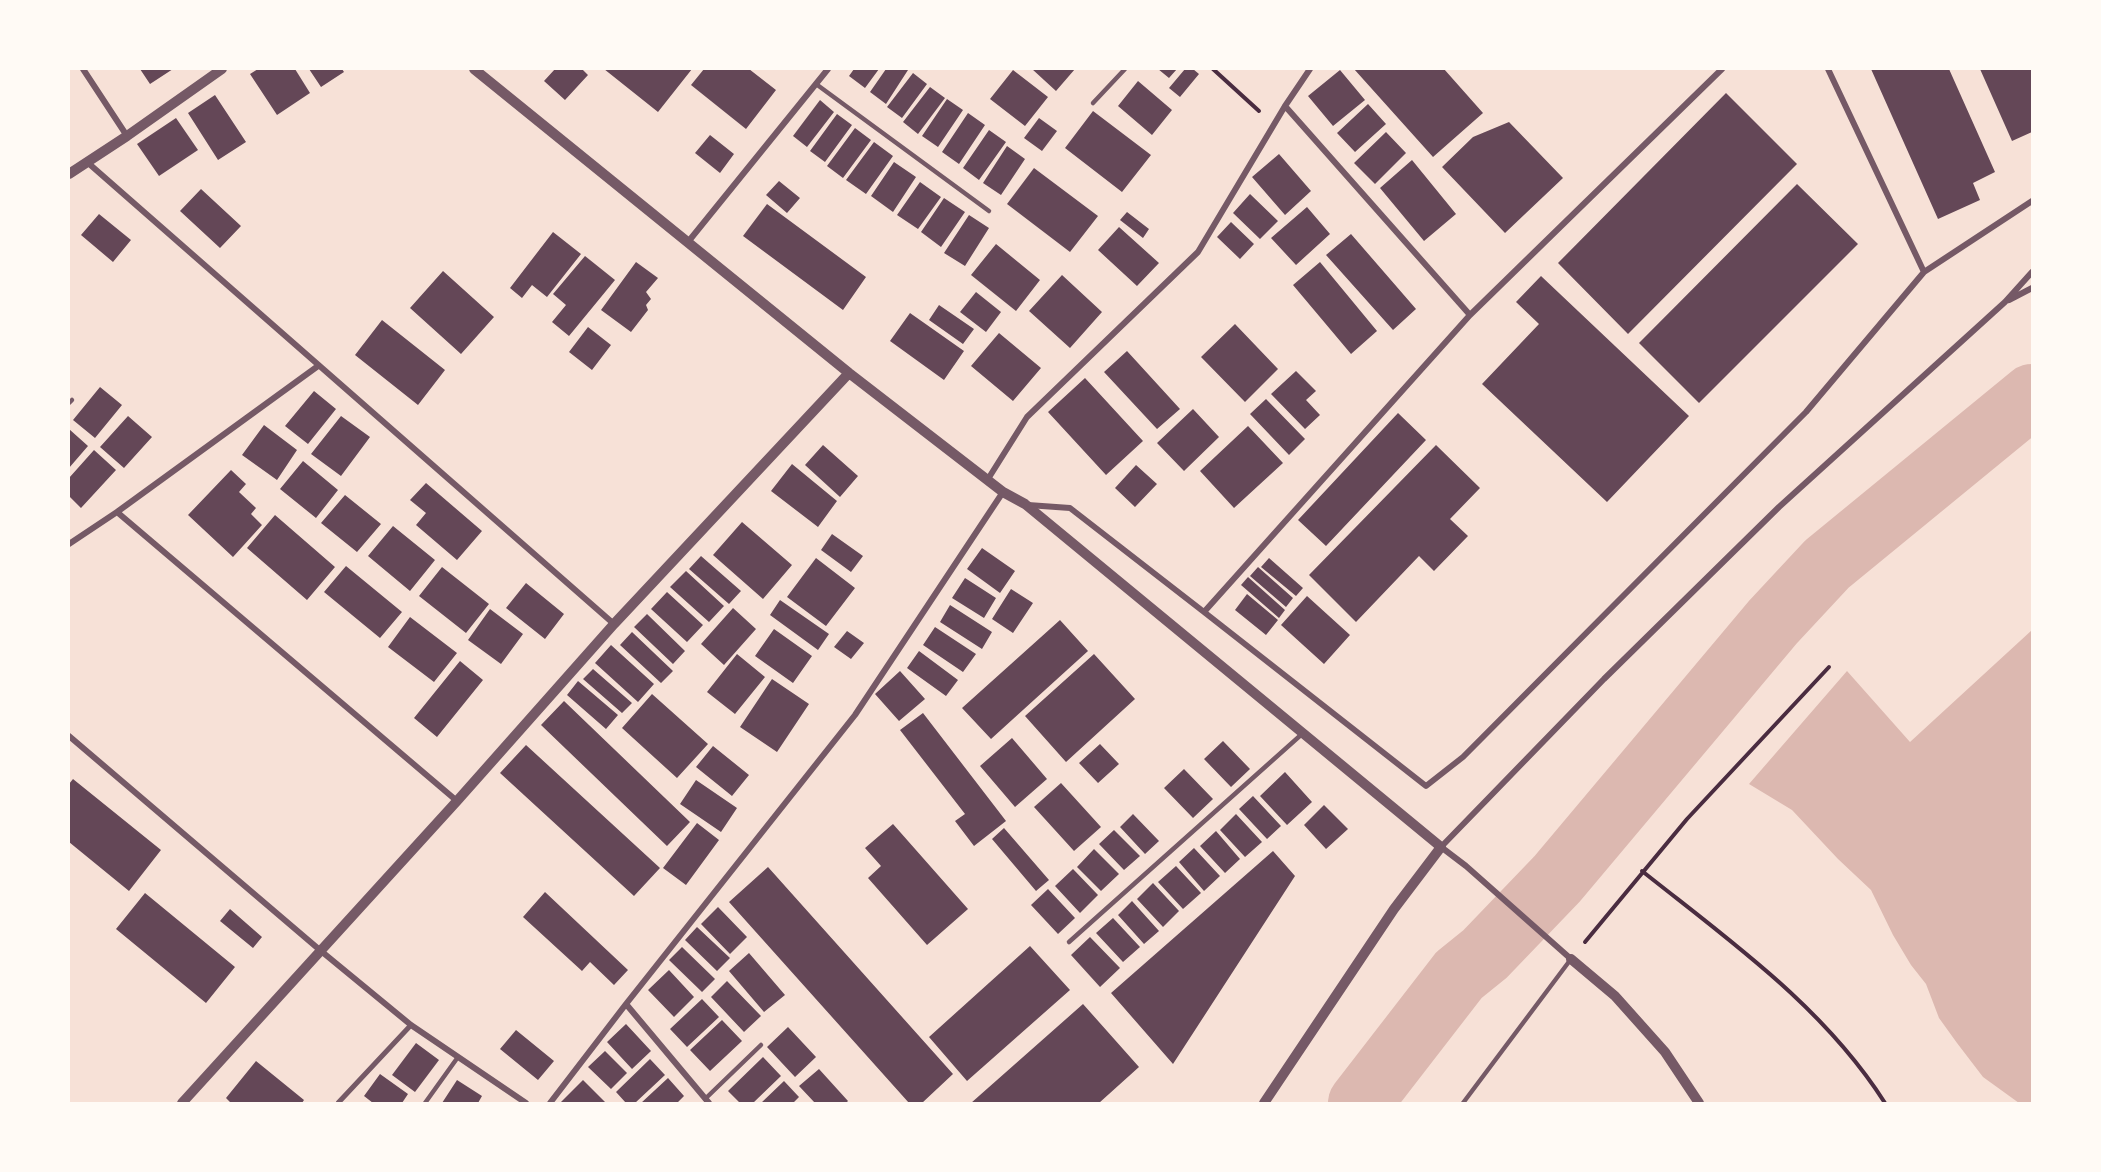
<!DOCTYPE html>
<html>
<head>
<meta charset="utf-8">
<style>
  body { margin:0 }
  #map { position:relative; width:2101px; height:1172px; overflow:hidden; background:#f7e1d7; font-family:Barlow,sans-serif }
  canvas { display:block }
  .frame { position:absolute; inset:0; border:70px solid #fffaf5; pointer-events:none }
</style>
</head>
<body>
<div id="map">
<canvas width="2101" height="1172"></canvas>
<div class="frame"></div>
</div>
<script>
const ctx = document.querySelector('canvas').getContext('2d');
ctx.lineJoin = 'round';
function fill(path, color) { ctx.fillStyle = color; ctx.fill(path, 'evenodd'); }
function trace(path, color, width, dash) { ctx.strokeStyle = color; ctx.lineWidth = width; ctx.lineCap = dash ? 'butt' : 'round'; ctx.setLineDash(dash || []); ctx.stroke(path); }
fill(new Path2D(`
  M2032 630V1103H2019L1983 1077 1957 1043 1939 1018 1926 984 1911 965 1893 935 1871 890 1838 859 1792 810 1749 784 1847 671 1910 742Z`), '#dcb8b0');
trace(new Path2D(`
  M1360 1103 1459 975 1485 954 1557 879 1773 622 1827 564 2032 396`), '#dcb8b0', 64);
fill(new Path2D(`
  M140 69H173L150 84Z
  M258 69H295L310 93 277 115 250 74Z
  M309 69H342L344 72 321 87Z
  M555 69H582L588 75 565 100 544 81Z
  M604 69H692L658 112Z
  M704 69H749L776 90 746 129 691 85Z
  M854 69H879L865 88 849 76Z
  M886 69 908 70 886 104 870 92Z
  M1032 69H1075L1056 91Z
  M1158 69H1177L1169 78Z
  M1185 69H1193L1199 74 1180 97 1169 88Z
  M1354 69H1444L1483 113 1433 157Z
  M1871 69H1949L1995 172 1973 183 1980 200 1938 219Z
  M1980 69H2032V132L2012 141Z
  M1013 70 1048 97 1025 126 990 99Z
  M1340 70 1365 100 1333 126 1308 96Z
  M913 73 927 84 902 118 887 107Z
  M1138 81 1172 110 1152 135 1118 106Z
  M930 87 945 98 918 134 903 122Z
  M1726 93 1797 164 1628 334 1558 263Z
  M215 95 246 142 218 160 188 113Z
  M947 99 963 110 938 147 922 136Z
  M820 100 834 112 807 147 793 136Z
  M1368 104 1386 124 1355 152 1337 133Z
  M1093 111 1151 155 1122 192 1065 148Z
  M968 113 985 125 959 164 942 152Z
  M837 114 852 125 825 162 810 151Z
  M176 118 198 150 159 176 137 144Z
  M1039 118 1057 131 1042 151 1024 138Z
  M1509 122 1563 178 1505 233 1442 167 1473 137Z
  M855 128 871 140 843 178 827 166Z
  M989 130 1006 142 979 180 963 168Z
  M1386 132 1406 153 1375 184 1354 163Z
  M710 135 734 154 720 173 695 153Z
  M874 142 893 156 866 194 846 180Z
  M1007 146 1025 159 1001 195 983 183Z
  M1279 154 1311 191 1285 215 1252 177Z
  M1412 160 1456 214 1424 241 1380 188Z
  M894 162 916 177 893 212 871 196Z
  M1034 168 1098 216 1070 252 1007 204Z
  M779 181 800 198 787 213 766 195Z
  M920 182 941 197 918 229 897 215Z
  M1797 184 1858 244 1699 403 1639 343Z
  M201 189 241 226 220 248 180 211Z
  M1250 194 1278 221 1260 239 1233 213Z
  M944 198 965 212 941 247 921 232Z
  M767 204 866 277 843 310 743 236Z
  M1307 207 1330 234 1296 265 1271 238Z
  M1127 212 1149 229 1143 238 1120 220Z
  M99 214 131 240 113 262 81 235Z
  M969 215 989 228 965 266 944 253Z
  M1231 222 1254 244 1240 259 1217 237Z
  M1119 227 1159 263 1137 286 1098 250Z
  M553 232 581 254 547 297 532 285 522 298 510 288Z
  M1351 234 1416 309 1393 330 1326 255Z
  M996 244 1040 280 1016 311 971 275Z
  M585 256 615 280 569 336 552 322 566 305 553 294Z
  M636 262 658 278 646 292 651 299 646 305 648 310 631 332 601 310Z
  M1320 262 1377 331 1351 354 1293 285Z
  M443 271 494 317 461 354 410 308Z
  M1062 275 1102 312 1070 348 1029 311Z
  M1541 276 1689 416 1607 502 1482 384 1539 324 1516 302Z
  M976 292 1001 312 986 332 960 312Z
  M939 305 974 329 963 344 929 320Z
  M910 313 964 351 944 380 890 341Z
  M382 320 445 370 418 405 355 355Z
  M1235 324 1278 369 1245 402 1201 357Z
  M588 327 611 345 592 370 569 352Z
  M999 333 1041 368 1013 401 971 366Z
  M1127 351 1180 409 1157 429 1104 372Z
  M1296 371 1316 391 1306 400 1320 415 1305 429 1271 394Z
  M1085 378 1143 441 1106 475 1048 412Z
  M100 387 122 405 95 438 73 420Z
  M314 391 336 409 308 444 285 426Z
  M1266 399 1305 439 1289 455 1250 414Z
  M1193 409 1219 437 1184 471 1157 443Z
  M1398 413 1426 440 1326 546 1298 520Z
  M128 416 152 437 124 468 100 447Z
  M341 416 370 437 341 476 311 454Z
  M264 425 297 450 277 480 242 455Z
  M1248 426 1283 463 1234 508 1200 471Z
  M69 429 88 446 69 468Z
  M823 445 858 476 840 497 805 465Z
  M1436 445 1480 488 1450 519 1468 536 1434 571 1419 556 1356 622 1309 575Z
  M94 450 116 470 81 508 69 496V478Z
  M303 461 338 490 316 518 280 489Z
  M792 464 837 501 818 527 771 491Z
  M1136 465 1157 484 1135 507 1115 488Z
  M231 470 246 484 239 492 256 508 251 514 262 525 233 557 188 515Z
  M426 483 482 531 457 560 416 525 426 513 410 500Z
  M345 495 381 524 357 552 321 523Z
  M275 515 335 567 307 600 247 548Z
  M742 522 792 565 763 599 713 555Z
  M393 526 435 560 410 591 368 556Z
  M832 534 863 556 851 572 821 550Z
  M982 548 1015 571 1000 593 967 569Z
  M701 556 741 591 729 604 689 569Z
  M816 558 855 588 826 626 787 597Z
  M1269 558 1303 588 1296 596 1261 567Z
  M346 566 402 612 380 638 324 592Z
  M442 567 489 604 466 633 419 596Z
  M1258 567 1293 598 1286 607 1250 576Z
  M686 571 724 606 709 622 670 587Z
  M1248 577 1285 610 1279 618 1241 585Z
  M965 578 996 598 984 618 952 598Z
  M526 583 564 614 545 639 506 608Z
  M1011 589 1033 603 1013 633 992 619Z
  M667 592 703 625 687 642 651 609Z
  M1247 594 1278 620 1266 635 1235 610Z
  M1307 596 1350 635 1324 664 1281 625Z
  M780 600 829 634 818 650 770 615Z
  M950 605 992 632 982 649 940 622Z
  M733 608 756 629 724 665 701 644Z
  M490 609 523 634 501 664 468 640Z
  M647 614 685 651 673 664 634 627Z
  M410 617 457 653 434 682 388 647Z
  M1060 620 1088 651 991 739 962 708Z
  M935 627 976 654 963 672 923 645Z
  M774 629 812 656 793 683 755 656Z
  M847 631 864 643 851 659 834 647Z
  M632 632 673 671 661 683 620 645Z
  M611 645 654 684 638 702 595 663Z
  M919 651 958 680 946 696 907 668Z
  M737 654 765 677 735 714 707 692Z
  M1094 654 1135 699 1066 762 1025 716Z
  M460 661 483 680 437 737 414 718Z
  M593 669 632 703 622 713 583 679Z
  M900 671 925 699 899 721 875 694Z
  M772 679 809 704 777 752 740 727Z
  M578 681 618 715 606 729 567 695Z
  M652 694 708 744 677 778 622 728Z
  M564 701 690 822 667 846 541 725Z
  M923 713 1006 821 974 846 955 821 965 814 900 730Z
  M1012 738 1047 779 1015 807 980 766Z
  M1223 741 1250 769 1231 787 1204 759Z
  M1100 744 1119 764 1098 783 1079 763Z
  M526 745 660 868 634 896 500 773Z
  M713 746 749 775 732 796 696 767Z
  M1184 769 1213 799 1193 818 1164 788Z
  M1285 772 1312 802 1287 825 1260 796Z
  M73 779 161 850 129 891 69 842V784Z
  M696 780 737 808 721 832 680 804Z
  M1061 783 1101 827 1074 851 1034 807Z
  M1253 796 1281 826 1267 839 1239 809Z
  M1324 805 1348 829 1326 849 1304 825Z
  M1133 814 1159 841 1145 854 1120 827Z
  M1236 814 1262 842 1245 857 1220 830Z
  M697 823 719 840 686 885 663 868Z
  M893 824 968 909 927 945 868 878 881 866 865 848Z
  M1004 828 1049 880 1036 891 992 839Z
  M1114 830 1140 856 1124 870 1099 844Z
  M1216 831 1240 859 1225 873 1200 846Z
  M1194 848 1220 876 1204 891 1179 862Z
  M1094 849 1119 874 1101 891 1077 867Z
  M1273 851 1295 876 1173 1064 1111 993Z
  M1176 866 1201 893 1183 909 1158 882Z
  M768 867 953 1074 922 1103H909L729 902Z
  M1073 869 1098 895 1080 913 1055 886Z
  M1153 883 1179 911 1163 927 1137 899Z
  M1048 889 1075 918 1058 934 1031 905Z
  M545 892 628 970 614 985 590 962 582 971 523 917Z
  M145 893 235 967 206 1003 116 929Z
  M1132 901 1159 931 1144 944 1118 915Z
  M718 907 747 937 730 954 701 924Z
  M230 909 262 937 253 948 220 921Z
  M1113 918 1140 947 1123 962 1096 933Z
  M697 927 730 958 717 971 685 940Z
  M1090 937 1120 968 1100 987 1071 955Z
  M1030 946 1070 990 967 1081 929 1037Z
  M682 947 715 979 702 992 669 960Z
  M749 953 785 995 764 1012 729 971Z
  M669 970 694 997 674 1017 648 990Z
  M727 981 761 1016 744 1032 711 997Z
  M702 999 719 1017 687 1047 670 1029Z
  M1083 1004 1139 1067 1099 1103H971Z
  M722 1020 742 1041 710 1071 690 1050Z
  M626 1024 651 1051 632 1069 607 1042Z
  M788 1027 816 1057 795 1077 767 1047Z
  M516 1030 554 1061 538 1080 500 1049Z
  M416 1043 439 1060 415 1092 392 1075Z
  M605 1051 627 1073 611 1089 588 1067Z
  M763 1057 781 1076 753 1103H740L728 1091Z
  M650 1059 665 1075 635 1103H626L616 1092Z
  M256 1061 304 1100 302 1103H231L226 1098Z
  M819 1069 848 1101 846 1103H815L799 1086Z
  M380 1074 408 1094 402 1103H373L364 1096Z
  M668 1078 684 1096 677 1103H641Z
  M457 1080 482 1096 478 1103H442Z
  M583 1080 606 1103H560Z
  M784 1081 799 1097 793 1103H761Z`), '#644757');
trace(new Path2D(`
  M1213 69 1259 111
  M1642 871C1730 941 1824 1007 1885 1103
  M1585 942 1687 819 1829 667`), '#4a2c40', 4);
trace(new Path2D(`
  M816 84 989 211
  M1093 103 1125 69
  M69 403 72 400
  M1069 942 1302 734
  M705 1099 761 1045
  M425 1103 458 1057
  M1463 1103 1571 959`), '#755966', 4.5);
trace(new Path2D(`
  M338 1103 411 1025`), '#755966', 5);
trace(new Path2D(`
  M83 69 127 136
  M1828 69 1924 272
  M1285 106 1470 315
  M87 162 614 624
  M688 242 828 69
  M2009 300 2032 288
  M988 479 1027 417 1198 252 1285 106 1310 69
  M1028 505 1070 508 1204 612 1470 315 1722 69
  M117 512 457 801
  M69 544 117 512 318 366
  M1204 612 1426 786 1463 757 1806 412 1924 272 2032 201
  M69 736 321 951 411 1025 526 1103
  M1571 959 1466 866 1441 847 1604 679 1779 507 2005 302 2032 272
  M626 1004 709 1103
  M550 1103 626 1004 855 715 1003 492`), '#755966', 6);
trace(new Path2D(`
  M474 69 849 373 1003 492 1025 504 1441 847 1394 909 1264 1103
  M69 174 127 136 222 69
  M1571 959 1615 996 1665 1052 1699 1103
  M182 1103 457 801 614 624 849 373`), '#755966', 10);
</script>
</body>
</html>
